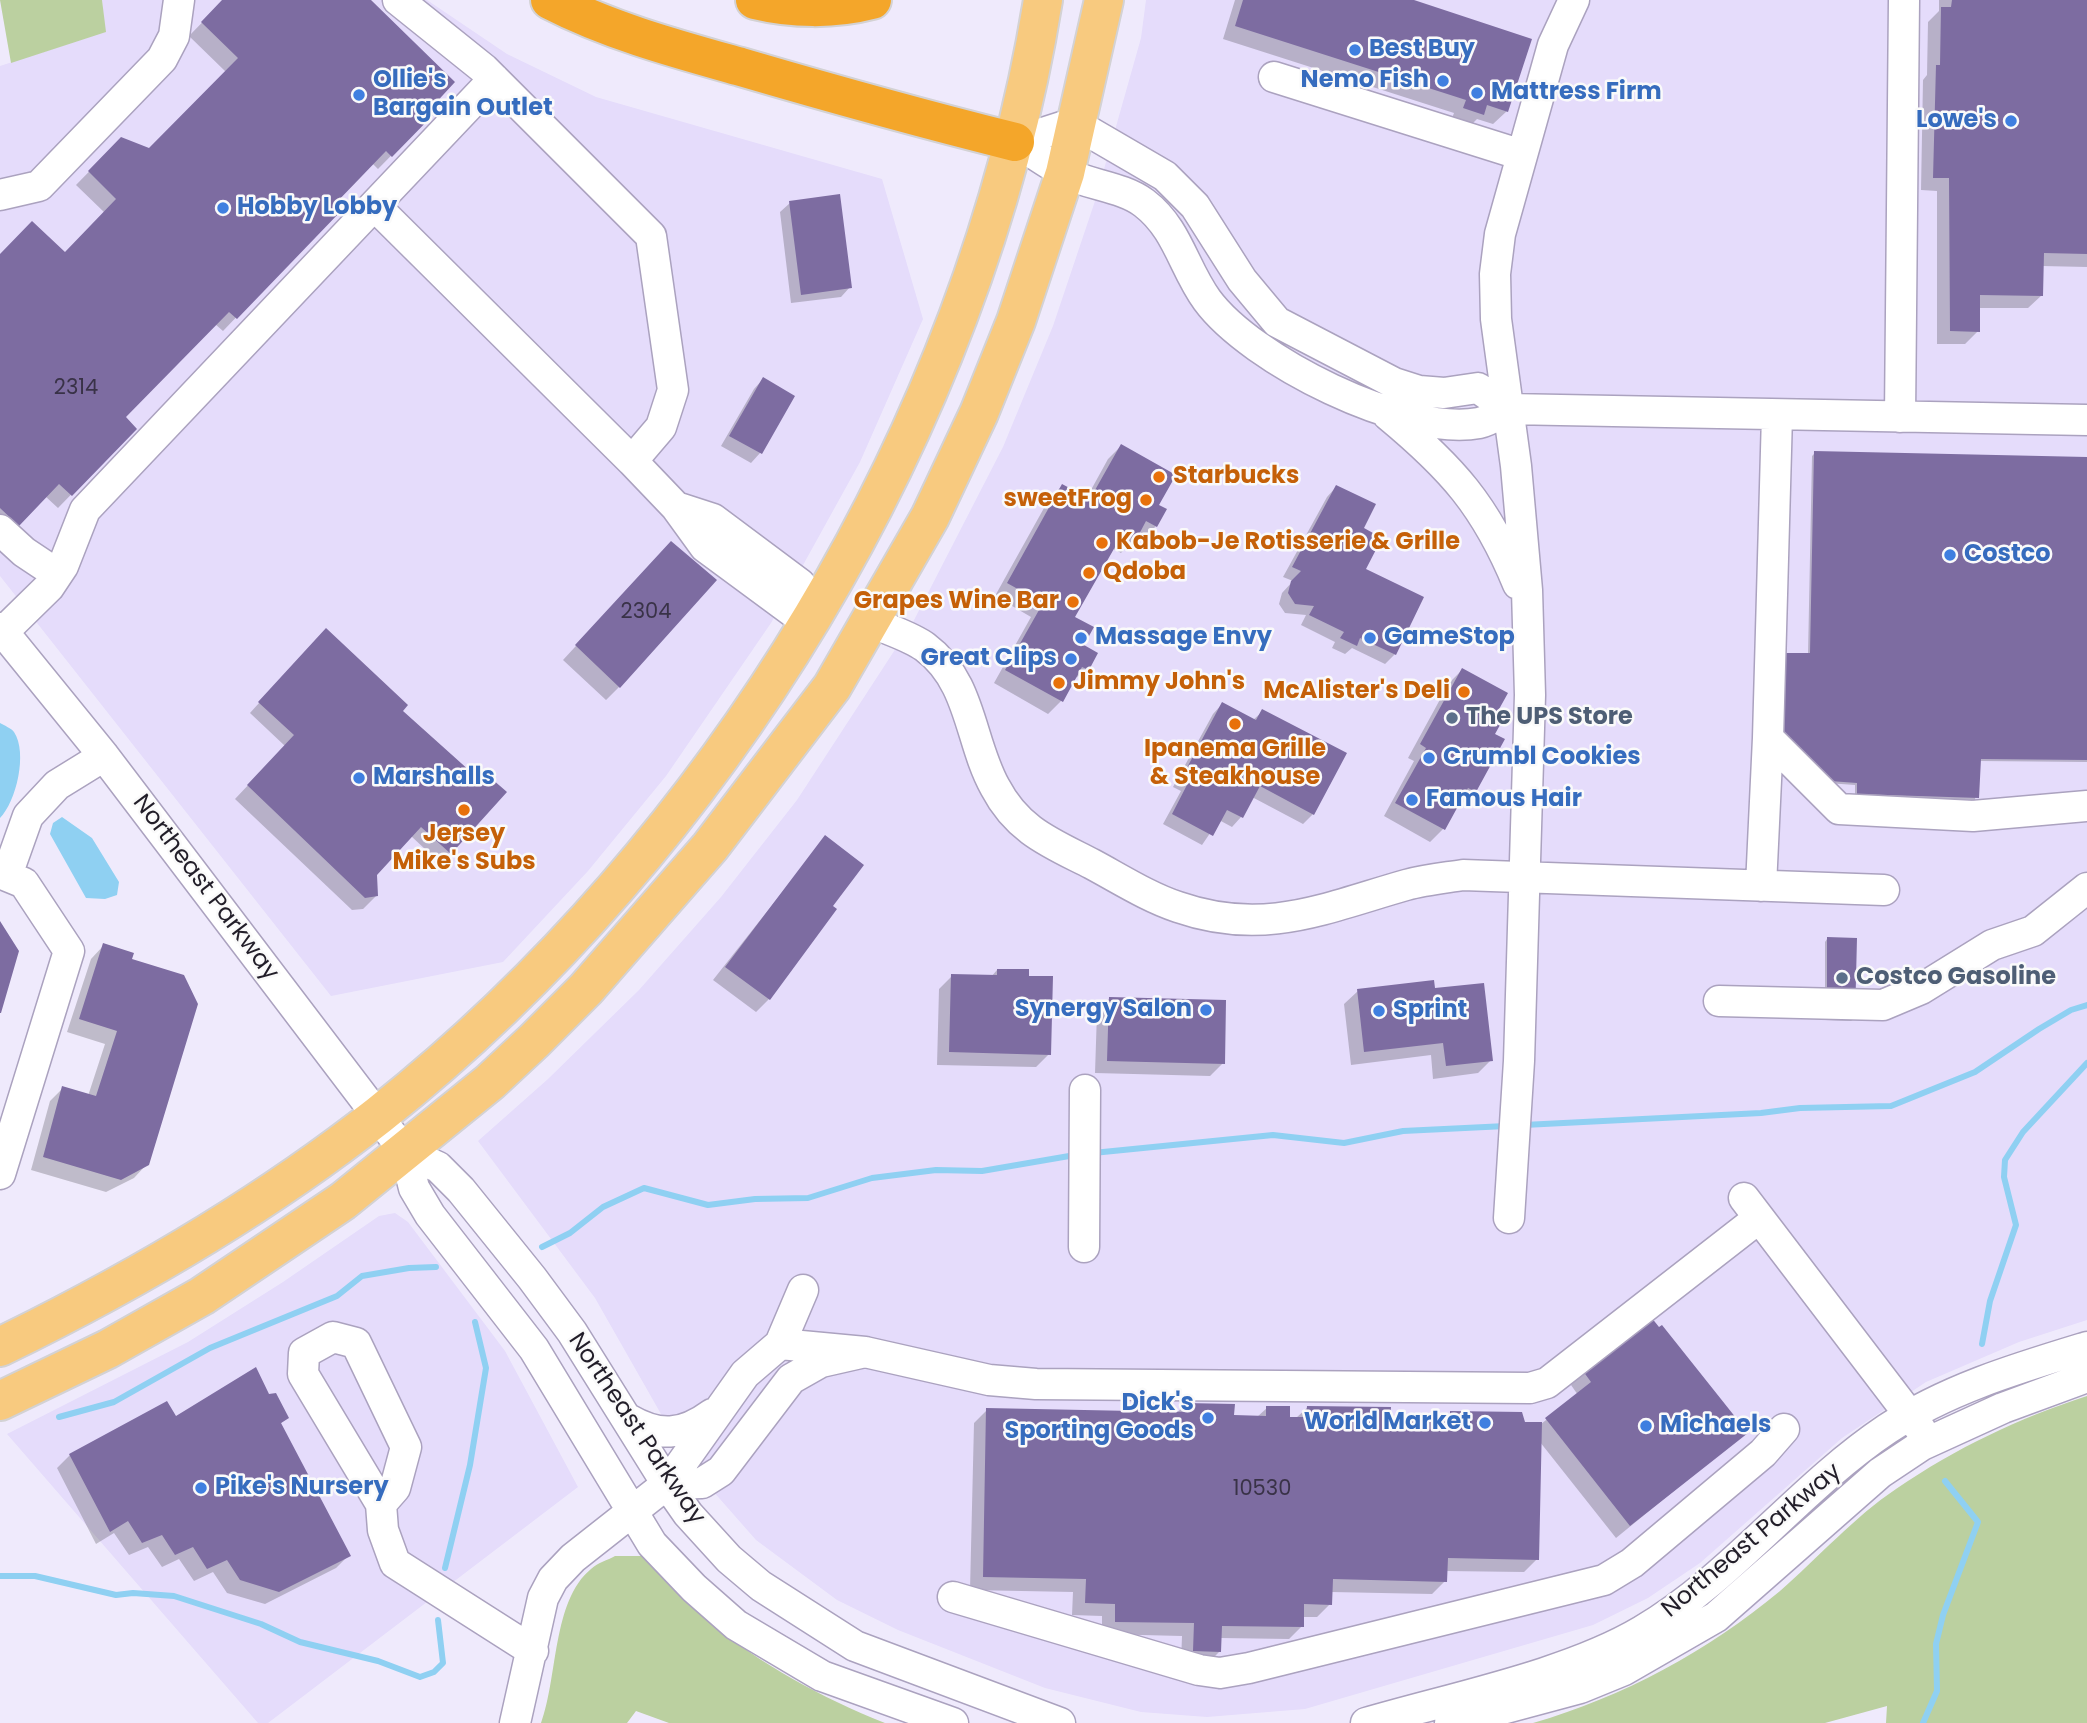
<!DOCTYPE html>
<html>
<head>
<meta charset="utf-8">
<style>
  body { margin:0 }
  canvas { display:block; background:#efeafc }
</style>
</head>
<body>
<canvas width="2087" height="1723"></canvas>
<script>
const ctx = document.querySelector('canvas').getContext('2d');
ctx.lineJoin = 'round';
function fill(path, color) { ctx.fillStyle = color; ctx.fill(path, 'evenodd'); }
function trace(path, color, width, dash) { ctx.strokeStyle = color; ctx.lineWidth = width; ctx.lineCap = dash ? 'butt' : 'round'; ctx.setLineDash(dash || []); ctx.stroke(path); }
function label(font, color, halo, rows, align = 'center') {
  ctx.font = font + ' Poppins,sans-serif'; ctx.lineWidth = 5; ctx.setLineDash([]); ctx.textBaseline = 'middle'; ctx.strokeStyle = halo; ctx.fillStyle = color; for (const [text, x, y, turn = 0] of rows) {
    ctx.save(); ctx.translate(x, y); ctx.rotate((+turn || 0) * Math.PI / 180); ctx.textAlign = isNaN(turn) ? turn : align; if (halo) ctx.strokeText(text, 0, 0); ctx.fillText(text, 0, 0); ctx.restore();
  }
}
fill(new Path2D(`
  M102 0H427L507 54 596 97 882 179 923 319 860 462 771 623 666 776 588 871 503 962 331 996 0 576V66L105 32Z
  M1146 0H2087V1320L2019 1342 1926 1382 1842 1438 1700 1563 1648 1598 1593 1625 1305 1709 1207 1717 1141 1712 1045 1688 898 1630 837 1600 756 1540 690 1465 595 1298 478 1141 548 1079 639 990 721 897 797 800 913 622 1003 447 1053 326 1095 201 1141 38Z
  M395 1213 408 1222 505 1351 578 1487 268 1723H258L7 1434 188 1342 283 1282 379 1216Z`), '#e5dcfb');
fill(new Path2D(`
  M0 0H102L106 32 11 63Z
  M2087 1396V1723H1886L1887 1706 1825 1723H1533C1623 1697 1708 1651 1780 1591 1818 1558 1854 1517 1896 1489 1956 1448 2019 1418 2087 1396Z
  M615 1556H643C664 1577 685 1601 708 1621 760 1664 822 1698 885 1723H669L636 1711 627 1723H541C558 1678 552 1601 591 1569 597 1563 608 1560 615 1556Z`), '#bbd0a0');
fill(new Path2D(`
  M0 723C5 726 11 728 14 732 28 753 16 802 0 818Z
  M62 817 92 838 119 882 117 895 105 899 86 898 50 834 53 823Z`), '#8fd0f2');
fill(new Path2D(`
  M224 0H368L433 113 378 169 372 163 332 205 338 211 223 331 215 324 123 417 135 429 58 508 45 496 5 538 0 534V256L65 254 105 213 76 185 121 139 149 150 226 72 189 36Z
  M1235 0H1413L1507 111 1493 124 1477 119 1469 127 1451 121 1454 113 1223 39Z
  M1939 0H2087V267L2042 266V295L2028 308H1978V331L1965 344H1937V191L1921 190 1923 80 1927 75 1928 22 1939 11Z
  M790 203 850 287 841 297 791 303 780 212Z
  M763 379 793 396 760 453 751 463 721 446 754 389Z
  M1121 446 1157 506 1156 526 1143 539 1136 536 1121 553 1112 548 1073 617 1087 669 1072 681 1061 701 1048 714 994 683 1031 617 995 596 1049 499 1062 486 1086 499 1108 459Z
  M1815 453 2087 458V762L1979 761 1975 800 1855 796V785L1827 783 1782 738 1784 657 1808 655 1812 456Z
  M1336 487 1361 529 1364 570 1395 654 1385 664 1352 648 1345 654 1332 648 1335 642 1301 625 1306 615 1285 613 1279 604 1282 593 1293 581 1283 577 1327 497Z
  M658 557 619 687 606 700 563 660Z
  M316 640 471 774 504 792 440 863 411 836 375 875 376 896 363 909 352 910 235 799 285 746 250 713Z
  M1462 670 1495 712 1493 734 1503 740 1474 791 1461 805 1458 803 1443 829 1430 842 1384 816 1414 761 1408 758 1449 683Z
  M1222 704 1253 720 1263 711 1313 814 1303 824 1252 797 1241 817 1232 827 1219 820 1202 845 1163 824 1181 791 1173 787 1213 714Z
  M825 838 830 906 769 999 756 1012 713 980Z
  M1827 939 1854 1019 1851 1021 1825 1020V942Z
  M104 945 130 960 147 1164 134 1178 106 1192 31 1170 50 1101 63 1088 88 1096 105 1044 67 1032 91 959Z
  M997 970 1049 1054 1036 1067 937 1065 939 989 952 976 991 977Z
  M1434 990 1491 1060 1478 1073 1433 1079 1431 1055 1351 1065 1344 1004 1358 991Z
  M1110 998 1223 1063 1210 1076 1095 1073 1097 1012Z
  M1584 1372 1745 1433 1616 1538 1540 1442 1537 1559 1524 1572 1445 1571V1581L1432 1594 1331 1592 1330 1604 1317 1617H1302V1626L1289 1639 1220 1638V1651L1207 1664 1181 1663 1182 1636 1102 1634V1616L1072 1615 1073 1592 970 1590 974 1423 987 1410 1125 1412 1134 1403 1159 1413H1177L1185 1404 1233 1417H1257L1267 1408 1288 1418H1296L1308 1407 1389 1421 1442 1422 1451 1413 1541 1424 1578 1395 1571 1385Z
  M268 1396 287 1418 280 1424 349 1555 336 1568 265 1604 227 1593 213 1572 194 1581 179 1559 162 1567 148 1547 129 1555 114 1533 96 1544 57 1468 70 1455 175 1419Z`), '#0003');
trace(new Path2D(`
  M1524 1125 1761 1113 1800 1108 1891 1106 1975 1072 2039 1029 2071 1010 2087 1005
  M1093 1153 1273 1135 1344 1143 1403 1131 1506 1126
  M542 1247 570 1233 603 1207 644 1188 708 1205 755 1199 808 1198 872 1178 936 1170 982 1171 1075 1155
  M1982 1344 1990 1301 2016 1225 2004 1177 2005 1160 2023 1132 2087 1063
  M59 1417 114 1402 210 1348 337 1296 362 1276 409 1268 436 1267
  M445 1568 470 1465 486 1368 475 1322
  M0 1576H35L116 1595 133 1593 174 1596 261 1624 300 1642 378 1661 420 1677 434 1672 443 1663 438 1620
  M1923 1723 1937 1691 1936 1644 1943 1615 1978 1522 1945 1481`), '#8fd0f2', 6);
fill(new Path2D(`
  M222 0H371L455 82 431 108 436 112 392 157 386 151 361 177 334 205 341 211 237 319 229 312 126 417 137 429 72 496 59 484 19 526 0 508V254L32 221 65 252 116 199 88 171 121 137 149 148 238 58 201 22Z
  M1243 0H1414L1532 39 1508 112 1487 105 1484 115 1463 108 1466 100 1235 26Z
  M1952 0H2087V254L2044 253 2043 296 1980 295V332L1950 331 1949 178H1933L1936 65H1940L1941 7H1951Z
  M840 194 852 288 801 295 789 201Z
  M763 377 795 396 762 454 729 436Z
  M1121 444 1176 475 1159 505 1167 509 1157 527 1146 521 1136 540 1123 533 1075 617 1094 627 1084 645 1098 653 1089 670 1082 667 1063 702 1005 670 1043 603 1007 583 1062 484 1090 499Z
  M1814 451 2087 457V760L1981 759 1979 798 1857 794V783L1830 781 1784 735 1785 653H1810Z
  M1336 485 1376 504 1364 528 1382 538 1366 569 1424 597 1396 655 1360 638 1357 646 1340 638 1344 632 1309 615 1314 606 1295 604 1288 593 1291 581 1301 571 1292 567Z
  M671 541 717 580 620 688 575 645Z
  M326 628 408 705 403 711 471 772 477 766 507 792 451 854 421 827 377 875 378 896 365 898 247 785 294 735 258 702Z
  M1462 668 1508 693 1498 711 1505 716 1495 734 1505 739 1476 792 1468 788 1445 830 1395 803 1426 748 1420 744Z
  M1222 702 1256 720 1262 709 1347 753 1314 815 1260 786 1243 818 1227 810 1213 836 1172 814 1189 781 1182 777Z
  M825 835 864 865 833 906 837 909 770 1000 725 967Z
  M0 921 19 951 1 1013H0Z
  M1827 937 1857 938 1855 1019 1827 1018Z
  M103 943 134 953 132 959 184 975 198 1004 149 1165 121 1180 43 1157 62 1086 96 1096 117 1031 79 1019Z
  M997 969H1029V976H1053L1051 1055 949 1052 951 974 997 975Z
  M1434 980 1435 988 1484 983 1493 1061 1446 1066 1443 1043 1364 1052 1357 989Z
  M1109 997 1226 1000 1225 1064 1107 1061Z
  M1651 1317 1659 1327 1662 1325 1748 1433 1630 1526 1545 1418 1591 1382 1583 1371Z
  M256 1367 269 1394 276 1393 289 1418 281 1423 351 1556 279 1592 240 1580 227 1560 207 1569 193 1547 175 1555 162 1535 142 1543 128 1521 110 1532 69 1454 167 1401 176 1416Z
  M1133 1401 1161 1402V1411L1185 1412V1403L1235 1404 1234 1415 1266 1416V1406H1290V1417H1306L1307 1406 1391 1407 1390 1419 1450 1420V1411L1522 1412 1525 1422H1542L1539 1560 1448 1558 1447 1582 1333 1579 1332 1605 1304 1604V1627L1222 1626 1221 1652 1193 1651 1194 1623 1115 1622V1604L1085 1603 1086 1579 983 1577 986 1408 1133 1411Z`), '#7d6ca1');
const minor = new Path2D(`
  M398 0 484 69 651 236 673 390 661 427 632 461
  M1274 77 1522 155
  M1074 123 1165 176 1195 206 1242 280 1277 322 1394 383 1419 391 1444 393 1478 388 1508 409C1499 414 1489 421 1479 423 1404 437 1251 360 1207 300 1183 267 1178 229 1144 203 1123 187 1089 185 1065 173 1048 164 1032 152 1015 142Z
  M0 195 39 186 162 59 174 36 179 0
  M375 206 632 461 676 507 705 547 808 623
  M1508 409 2087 420
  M1388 415C1452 468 1486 506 1518 584
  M1777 415 1768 738 1839 809 1973 816 2087 806
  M1900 417 1904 0
  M676 507 713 519 800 584 817 608
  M0 530 24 552 57 574
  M872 622C888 630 910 636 925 647 972 682 969 740 995 787 1018 831 1051 843 1092 864 1120 879 1148 897 1178 907 1264 937 1325 908 1406 885 1424 880 1444 878 1463 875L1884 890
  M0 628 104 756 405 1152 414 1188 430 1215 534 1349 652 1544 694 1588 736 1625 822 1676 953 1723
  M3 632 49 587 63 566 85 510 494 79
  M0 873 24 883 69 951 0 1174
  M7 875 28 816 57 785 104 756
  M1761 886 1768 738
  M1719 1001 1883 1005 1921 989 1992 945 2033 931 2087 888
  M405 1152 438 1167 461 1190 532 1278 572 1332 667 1484 688 1514 729 1559 761 1586 855 1646 1060 1723
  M1744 1198 1921 1430
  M1509 1218 1519 1061 1530 695 1527 590 1516 466 1496 319 1495 274 1500 234 1553 45 1574 0
  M1084 1247 1085 1090
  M780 1344 803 1290
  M865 1352 989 1380 1036 1384 1530 1388 1547 1383 1759 1218
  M628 1419C659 1437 682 1436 712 1414
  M381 1504 395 1488 406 1447 356 1343 333 1337 304 1353 303 1374 381 1504 383 1530 395 1563 533 1651
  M953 1597 1199 1670 1220 1673 1249 1668 1604 1580 1632 1563 1763 1453 1784 1429
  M515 1723 543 1598 553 1579 573 1558 667 1484 745 1374 780 1344 865 1352 821 1362 791 1379 721 1471 702 1483 667 1484
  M1366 1723C1451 1698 1568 1675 1642 1631 1733 1577 1799 1488 1887 1429 1947 1389 2018 1368 2087 1347
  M1450 1723 1580 1688 1624 1670 1716 1617 1880 1473 1922 1445 2003 1408 2087 1377`);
const major = new Path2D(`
  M0 1347C133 1282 262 1207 379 1115 717 847 975 427 1043 0
  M0 1401 108 1349 202 1296 343 1201 490 1082 534 1041 586 989 710 847 832 687 930 517 979 413 1016 321 1065 173 1104 0`);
const highway = new Path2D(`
  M550 0C610 31 677 49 741 67 833 94 923 119 1015 142
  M755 0C792 9 834 10 872 0`);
trace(minor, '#aba2bf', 33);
trace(major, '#d3d2d4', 42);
trace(highway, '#d3d2d4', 42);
trace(minor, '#fff', 30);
trace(major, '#f8ca7f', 38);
trace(highway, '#f4a62a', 38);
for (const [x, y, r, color] of [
  [1355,50,7,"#3f7fe0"],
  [1443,81,7,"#3f7fe0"],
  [1477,93,7,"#3f7fe0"],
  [359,95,7,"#3f7fe0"],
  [2011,121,7,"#3f7fe0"],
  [223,208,7,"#3f7fe0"],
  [1159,477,7,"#e8710a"],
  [1146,500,7,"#e8710a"],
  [1102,543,7,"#e8710a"],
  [1950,555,7,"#3f7fe0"],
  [1089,573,7,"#e8710a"],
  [1073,602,7,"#e8710a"],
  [1081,638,7,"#3f7fe0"],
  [1370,638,7,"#3f7fe0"],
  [1071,659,7,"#3f7fe0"],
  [1059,683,7,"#e8710a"],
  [1464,692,7,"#e8710a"],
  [1452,718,7,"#5c6f8a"],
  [1235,724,7,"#e8710a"],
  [1429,758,7,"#3f7fe0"],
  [359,778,7,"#3f7fe0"],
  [1412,800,7,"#3f7fe0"],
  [464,810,7,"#e8710a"],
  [1842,978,7,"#5c6f8a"],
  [1206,1010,7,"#3f7fe0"],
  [1379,1011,7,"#3f7fe0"],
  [1208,1418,7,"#3f7fe0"],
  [1485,1423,7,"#3f7fe0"],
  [1646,1426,7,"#3f7fe0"],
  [201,1488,7,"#3f7fe0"]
]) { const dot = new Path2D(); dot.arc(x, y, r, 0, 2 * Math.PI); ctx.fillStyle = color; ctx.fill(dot); trace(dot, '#fafafa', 2.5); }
label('21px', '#393247', null, [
  ["2314",76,389],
  ["2304",646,613],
  ["10530",1262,1490]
]);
label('bold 24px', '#366cbe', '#fafafa', [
  ["Best Buy",1369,50],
  ["Ollie's",373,81],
  ["Bargain Outlet",373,109],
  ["Nemo Fish",1429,81,"right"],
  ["Mattress Firm",1491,93],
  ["Lowe's",1997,121,"right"],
  ["Hobby Lobby",237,208],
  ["Costco",1964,555],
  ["Massage Envy",1095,638],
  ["GameStop",1384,638],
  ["Great Clips",1057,659,"right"],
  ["Crumbl Cookies",1443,758],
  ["Marshalls",373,778],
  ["Famous Hair",1426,800],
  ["Synergy Salon",1192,1010,"right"],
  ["Sprint",1393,1011],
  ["Dick's",1194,1404,"right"],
  ["Sporting Goods",1194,1432,"right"],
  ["World Market",1471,1423,"right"],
  ["Michaels",1660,1426],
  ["Pike's Nursery",215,1488]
], 'left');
label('bold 24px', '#c56008', '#fafafa', [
  ["Starbucks",1173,477],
  ["sweetFrog",1132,500,"right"],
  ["Kabob-Je Rotisserie & Grille",1116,543],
  ["Qdoba",1103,573],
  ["Grapes Wine Bar",1059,602,"right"],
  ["Jimmy John's",1073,683],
  ["McAlister's Deli",1450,692,"right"],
  ["Ipanema Grille",1235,750,"center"],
  ["& Steakhouse",1235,778,"center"],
  ["Jersey",464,835,"center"],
  ["Mike's Subs",464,863,"center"]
], 'left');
label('bold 24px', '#4e5e75', '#fafafa', [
  ["The UPS Store",1466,718],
  ["Costco Gasoline",1856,978]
], 'left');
label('24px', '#221e29', '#fafafa', [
  ["Northeast Parkway",205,888,53],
  ["Northeast Parkway",636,1429,56],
  ["Northeast Parkway",1752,1541,-40]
]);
</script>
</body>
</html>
